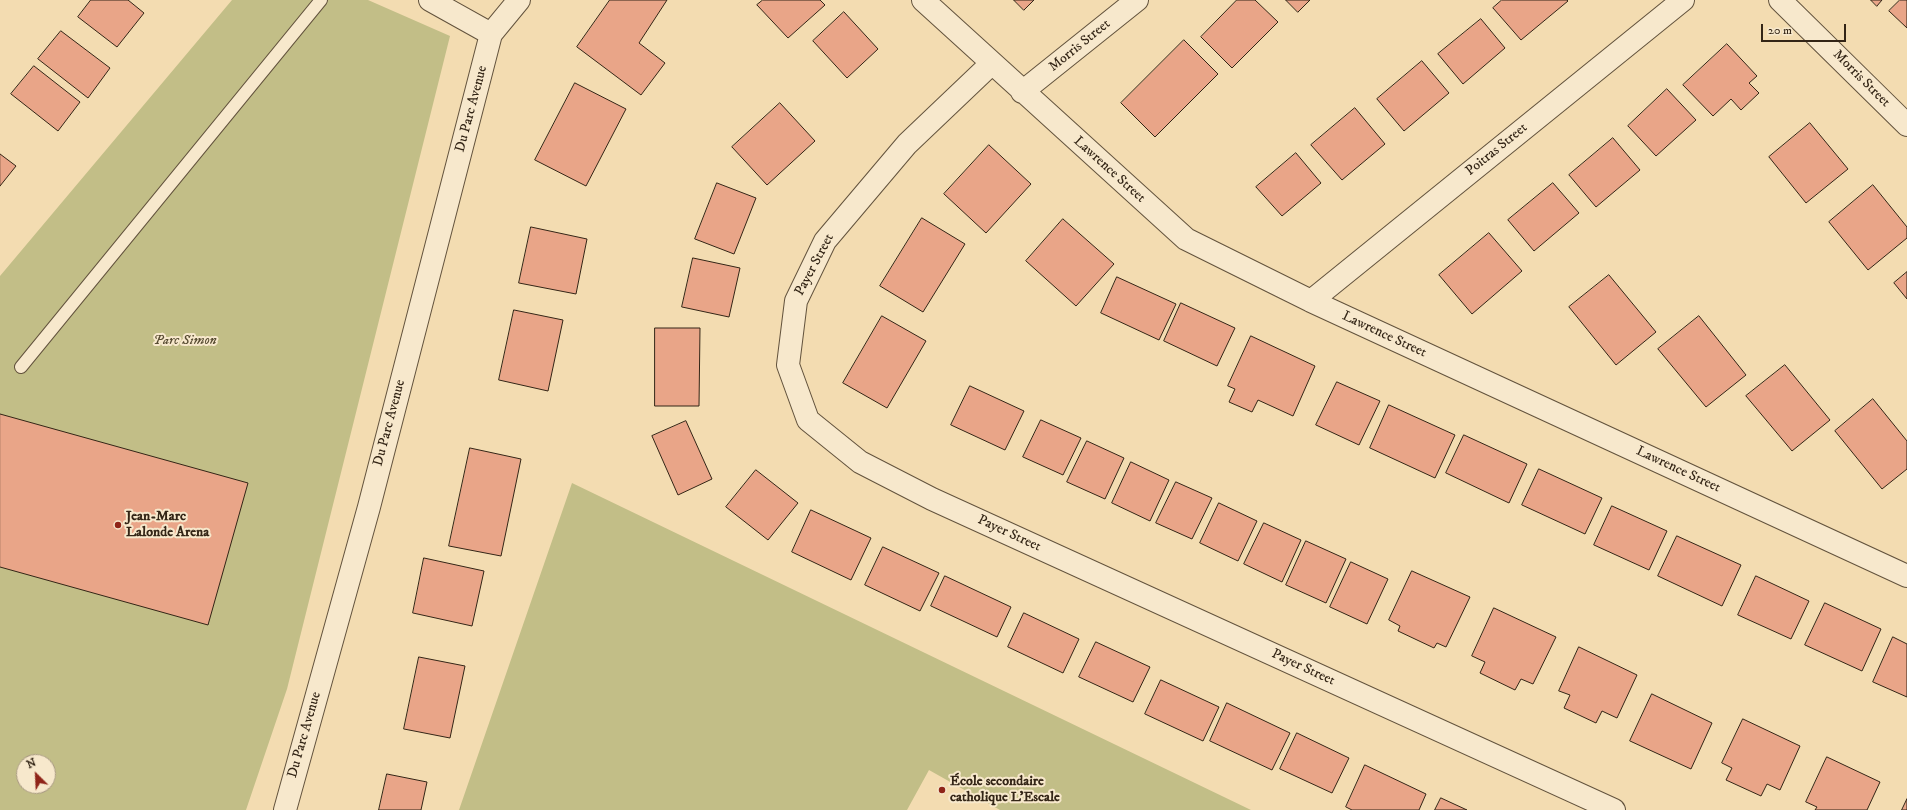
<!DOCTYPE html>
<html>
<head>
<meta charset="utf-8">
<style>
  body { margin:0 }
  #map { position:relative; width:1907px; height:810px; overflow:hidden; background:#f3dcb1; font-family:"IM FELL DW Pica",serif }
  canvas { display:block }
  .north { position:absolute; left:16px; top:754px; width:40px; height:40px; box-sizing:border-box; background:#f7e8cc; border:1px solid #a99a83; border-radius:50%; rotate:336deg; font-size:11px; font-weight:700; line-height:16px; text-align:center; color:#332516 }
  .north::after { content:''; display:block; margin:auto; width:14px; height:18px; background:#8f2418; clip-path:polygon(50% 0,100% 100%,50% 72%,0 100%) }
  .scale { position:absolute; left:1761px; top:24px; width:85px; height:18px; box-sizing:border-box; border:2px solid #332516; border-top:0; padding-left:5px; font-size:12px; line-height:14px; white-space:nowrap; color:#332516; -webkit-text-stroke:3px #f7e8cc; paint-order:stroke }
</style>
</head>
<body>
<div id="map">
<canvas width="1907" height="810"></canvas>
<div class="north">N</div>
<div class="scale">20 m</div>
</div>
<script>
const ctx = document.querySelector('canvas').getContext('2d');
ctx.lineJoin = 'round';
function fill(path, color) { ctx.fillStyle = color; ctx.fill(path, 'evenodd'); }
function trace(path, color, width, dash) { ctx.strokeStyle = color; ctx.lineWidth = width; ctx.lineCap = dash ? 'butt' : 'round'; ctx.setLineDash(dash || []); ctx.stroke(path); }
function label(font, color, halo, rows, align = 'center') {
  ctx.font = font + ' "IM FELL DW Pica",serif'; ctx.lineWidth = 4; ctx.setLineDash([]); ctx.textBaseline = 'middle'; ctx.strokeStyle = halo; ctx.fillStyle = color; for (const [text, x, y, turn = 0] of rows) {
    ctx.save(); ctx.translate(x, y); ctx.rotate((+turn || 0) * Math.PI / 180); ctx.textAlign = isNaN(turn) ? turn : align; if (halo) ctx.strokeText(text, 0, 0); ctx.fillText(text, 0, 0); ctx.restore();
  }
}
fill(new Path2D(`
  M232 0H368L450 36 287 689 246 810H0V276ZM24 762H48V786H24Z
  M572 483 1251 810H1000L929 770 907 810H459Z`), '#c2be87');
const building = new Path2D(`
  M91 0H128L144 13 117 47 78 17Z
  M610 0H667L639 43 665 63 641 95 577 47Z
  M763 0H820L825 5 788 38 757 5Z
  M1014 0H1034L1024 10Z
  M1237 0H1255L1278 22 1232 68 1201 37Z
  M1286 0H1310L1298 12Z
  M1502 0H1567L1568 1 1521 40 1493 8Z
  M1871 0H1882L1877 6Z
  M1900 0H1907V28L1889 11Z
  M844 12 878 49 847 78 813 41Z
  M1481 19 1505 48 1463 84 1438 54Z
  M61 31 110 68 88 98 38 59Z
  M1184 40 1218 74 1155 137 1121 103Z
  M1727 44 1757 76 1749 83 1759 93 1741 110 1731 99 1713 116 1683 85Z
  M1422 61 1449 93 1404 131 1377 99Z
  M34 66 80 102 58 131 11 94Z
  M575 83 626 109 586 186 535 160Z
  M1667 89 1696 120 1656 156 1628 126Z
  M780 103 815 141 767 185 732 147Z
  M1355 108 1385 144 1342 180 1311 145Z
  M1810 123 1848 169 1806 203 1769 157Z
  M1613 138 1640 170 1596 207 1569 175Z
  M989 145 1031 184 986 233 944 194Z
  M1296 153 1321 183 1282 216 1256 187Z
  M0 154 16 166 0 186Z
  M717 183 756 198 734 254 695 239Z
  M1553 183 1579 213 1534 251 1508 220Z
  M1873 185 1907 227V238L1868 270 1829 222Z
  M922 218 965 244 923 312 880 286Z
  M1063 219 1114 264 1076 306 1026 261Z
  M531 227 587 239 576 294 519 283Z
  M1489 233 1522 271 1472 314 1439 275Z
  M693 258 740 268 729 317 682 307Z
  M1907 272V299L1894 283Z
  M1609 275 1656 332 1616 365 1569 307Z
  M1117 277 1176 304 1159 340 1101 313Z
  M1181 303 1235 328 1217 366 1164 341Z
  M514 310 563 320 548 391 499 380Z
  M882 316 926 341 887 408 843 383Z
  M1699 316 1746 375 1706 407 1658 349Z
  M655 328H700L699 406H655Z
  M1251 336 1315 366 1293 416 1258 400 1252 412 1229 402 1235 389 1228 386Z
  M1785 365 1830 420 1792 451 1746 396Z
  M1337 382 1380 401 1359 445 1316 425Z
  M970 386 1024 411 1005 450 951 425Z
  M1873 399 1907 441V469L1882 489 1835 431Z
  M1389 405 1455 435 1435 478 1370 448Z
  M0 414 248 483 208 625 0 567Z
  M1041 420 1081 438 1063 475 1023 457Z
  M686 421 712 479 678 495 652 436Z
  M1464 435 1527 464 1509 503 1446 473Z
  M1087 441 1124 458 1105 499 1067 482Z
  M470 448 521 459 501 556 449 546Z
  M1131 462 1169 480 1150 521 1112 503Z
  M1539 469 1602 498 1585 534 1522 505Z
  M756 470 798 503 768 540 726 507Z
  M1176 482 1212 498 1192 539 1156 523Z
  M1219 503 1257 521 1238 561 1200 543Z
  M1612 506 1667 531 1649 570 1594 545Z
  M811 510 871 538 851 580 792 552Z
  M1264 523 1301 540 1282 582 1244 564Z
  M1677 536 1741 565 1722 606 1658 576Z
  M1306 541 1346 559 1326 603 1286 585Z
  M883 547 939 573 920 611 865 585Z
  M424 558 484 571 472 626 413 613Z
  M1351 562 1388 579 1367 624 1330 607Z
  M1412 571 1470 597 1446 647 1437 643 1434 648 1398 631 1400 626 1389 620Z
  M945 576 1011 607 997 637 931 606Z
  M1756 576 1809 601 1791 639 1738 615Z
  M1825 603 1881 629 1862 671 1805 645Z
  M1494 608 1556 637 1533 684 1521 679 1515 690 1480 673 1485 662 1472 656Z
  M1024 613 1079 639 1063 673 1008 647Z
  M1893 637 1907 644V697L1873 682Z
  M1096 642 1150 667 1133 702 1079 677Z
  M1579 647 1637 675 1617 718 1602 711 1596 723 1564 708 1570 695 1559 691Z
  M419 657 465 666 450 738 404 729Z
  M1161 680 1219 707 1203 741 1145 714Z
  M1652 694 1712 723 1691 769 1630 741Z
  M1227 703 1290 733 1272 770 1210 741Z
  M1743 719 1800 746 1780 790 1767 784 1761 796 1726 780 1732 768 1722 763Z
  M1297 733 1349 758 1332 793 1280 769Z
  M1827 757 1880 782 1867 810H1815L1817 807 1806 802Z
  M1365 765 1426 794 1419 810H1352L1346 807Z
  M387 774 427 782 421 810H379Z
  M1441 798 1467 810H1435Z
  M1907 799V810H1902Z`);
fill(building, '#e9a588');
trace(building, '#332516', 1);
const service = new Path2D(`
  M21 367 321 0`);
const minor = new Path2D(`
  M430 0 491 34
  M923 0 1186 239 1311 301 1907 576
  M1780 0 1907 125
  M991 64 907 144 825 241 796 301 788 365 808 420 860 462 932 499 1614 810
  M1022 92 1137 0
  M1311 301 1683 0
  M285 810 369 507 491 34 519 0`);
trace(service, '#63533d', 14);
trace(minor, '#63533d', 24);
trace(service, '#f7e8cc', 12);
trace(minor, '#f7e8cc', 22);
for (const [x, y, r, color] of [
  [118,525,4,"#8f2418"],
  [942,790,4,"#8f2418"]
]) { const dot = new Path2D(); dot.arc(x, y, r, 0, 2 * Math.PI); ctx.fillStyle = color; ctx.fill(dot); trace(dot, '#f7e8cc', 1.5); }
label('14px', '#332516', '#f7e8cc', [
  ["Morris Street",1080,46,-39],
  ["Morris Street",1861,79,45],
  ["Du Parc Avenue",472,109,-75],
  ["Poitras Street",1497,150,-39],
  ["Lawrence Street",1109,170,42],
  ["Payer Street",815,265,-62],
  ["Lawrence Street",1384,335,25],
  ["Du Parc Avenue",390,423,-75],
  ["Lawrence Street",1678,470,25],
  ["Payer Street",1009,534,25],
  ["Payer Street",1303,668,25],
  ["Du Parc Avenue",305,735,-74]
]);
label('italic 14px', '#574b32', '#f7e8cc', [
  ["Parc Simon",185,341]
]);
label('bold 14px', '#332516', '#f7e8cc', [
  ["Jean-Marc",126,517],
  ["Lalonde Arena",126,533],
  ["École secondaire",950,782],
  ["catholique L'Escale",950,798]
], 'left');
</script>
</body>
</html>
